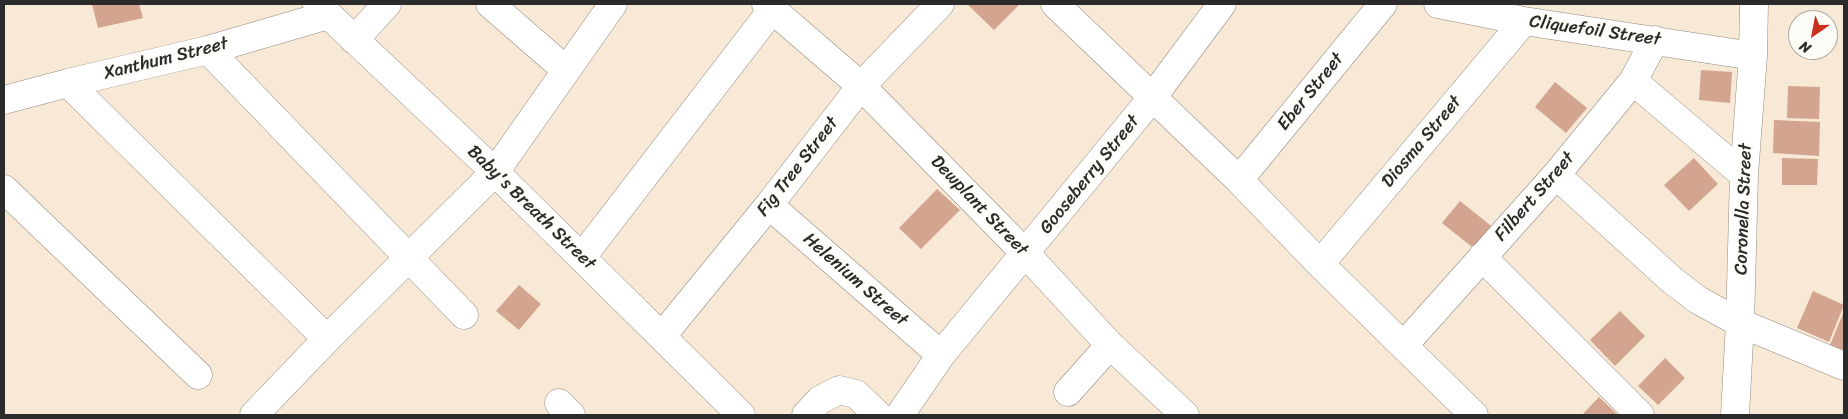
<!DOCTYPE html>
<html>
<head>
<meta charset="utf-8">
<style>
  body { margin:0 }
  #map { position:relative; width:1848px; height:419px; overflow:hidden; background:#f7e9d5; font-family:Sriracha,sans-serif }
  canvas { display:block }
  .frame { position:absolute; inset:0; border:5px solid #2b2b2b; pointer-events:none }
  .north { position:absolute; left:1788px; top:10px; width:50px; height:50px; box-sizing:border-box; background:#fdfcf7; border:1px solid #a9a8a5; border-radius:50%; rotate:213deg; font-size:14px; font-weight:700; line-height:20px; text-align:center; color:#2b2b2b }
  .north::after { content:''; display:block; margin:auto; width:18px; height:22px; background:#c8321e; clip-path:polygon(50% 0,100% 100%,50% 72%,0 100%) }
</style>
</head>
<body>
<div id="map">
<canvas width="1848" height="419"></canvas>
<div class="frame"></div>
<div class="north">N</div>
</div>
<script>
const ctx = document.querySelector('canvas').getContext('2d');
ctx.lineJoin = 'round';
function fill(path, color) { ctx.fillStyle = color; ctx.fill(path, 'evenodd'); }
function trace(path, color, width, dash) { ctx.strokeStyle = color; ctx.lineWidth = width; ctx.lineCap = dash ? 'butt' : 'round'; ctx.setLineDash(dash || []); ctx.stroke(path); }
function label(font, color, halo, rows, align = 'center') {
  ctx.font = font + ' Sriracha,sans-serif'; ctx.lineWidth = 5; ctx.setLineDash([]); ctx.textBaseline = 'middle'; ctx.strokeStyle = halo; ctx.fillStyle = color; for (const [text, x, y, turn = 0] of rows) {
    ctx.save(); ctx.translate(x, y); ctx.rotate((+turn || 0) * Math.PI / 180); ctx.textAlign = isNaN(turn) ? turn : align; if (halo) ctx.strokeText(text, 0, 0); ctx.fillText(text, 0, 0); ctx.restore();
  }
}
fill(new Path2D(`
  M92 4H139L143 18 98 28Z
  M970 4H1020L994 30 968 5Z
  M1701 70 1732 72 1730 103 1699 100Z
  M1555 82 1587 108 1566 133 1535 107Z
  M1788 86 1820 87 1819 119 1787 118Z
  M1774 120 1820 122 1819 156 1773 153Z
  M1694 158 1718 184 1689 211 1664 185Z
  M1782 158 1818 159 1817 185H1782Z
  M937 189 960 210 921 249 899 228Z
  M1460 201 1495 229 1477 251 1442 223Z
  M519 285 541 304 519 330 496 311Z
  M1813 291 1844 305 1829 342 1797 328Z
  M1620 311 1645 336 1615 366 1590 340Z
  M1844 311V351L1830 345Z
  M1665 358 1685 378 1658 405 1638 386Z
  M1599 397 1618 415H1582Z`), '#d3a490');
const minor = new Path2D(`
  M317 4 495 172 741 415
  M490 4 566 70
  M766 4 861 86 1026 254 1110 345 1185 415
  M1055 4 1239 180 1320 264 1474 415
  M1438 4 1524 21 1753 56
  M354 40 387 4
  M208 50 464 315
  M1633 81 1744 175
  M68 83 327 339
  M4 100 68 83 208 50 328 15
  M1556 175 1673 281 1698 300 1740 323 1844 366
  M1239 180 1383 4
  M4 189 198 375
  M769 205 941 355
  M582 257 772 10
  M1482 257 1640 415
  M1320 264 1524 21
  M662 336 769 205 861 86 940 4
  M1404 345 1556 175 1633 81 1655 40
  M1068 392 1110 345
  M559 403 571 415
  M254 415 327 339 495 172 613 4
  M806 415 820 400 839 390 856 394 878 415
  M900 415 941 355 1152 98 1222 4
  M1735 415 1740 323 1744 175 1753 56 1754 4`);
trace(minor, '#918a80', 29);
trace(minor, '#fff', 28);
label('18px', '#2b2b2b', '#fdfcf7', [
  ["Cliquefoil Street",1595,31,8],
  ["Xanthum Street",166,59,-14],
  ["Eber Street",1311,92,-51],
  ["Diosma Street",1422,142,-50],
  ["Fig Tree Street",798,167,-52],
  ["Gooseberry Street",1090,175,-51],
  ["Filbert Street",1535,197,-49],
  ["Dewplant Street",979,206,46],
  ["Baby's Breath Street",531,208,44],
  ["Coronella Street",1744,209,-88],
  ["Helenium Street",855,280,41]
]);
</script>
</body>
</html>
